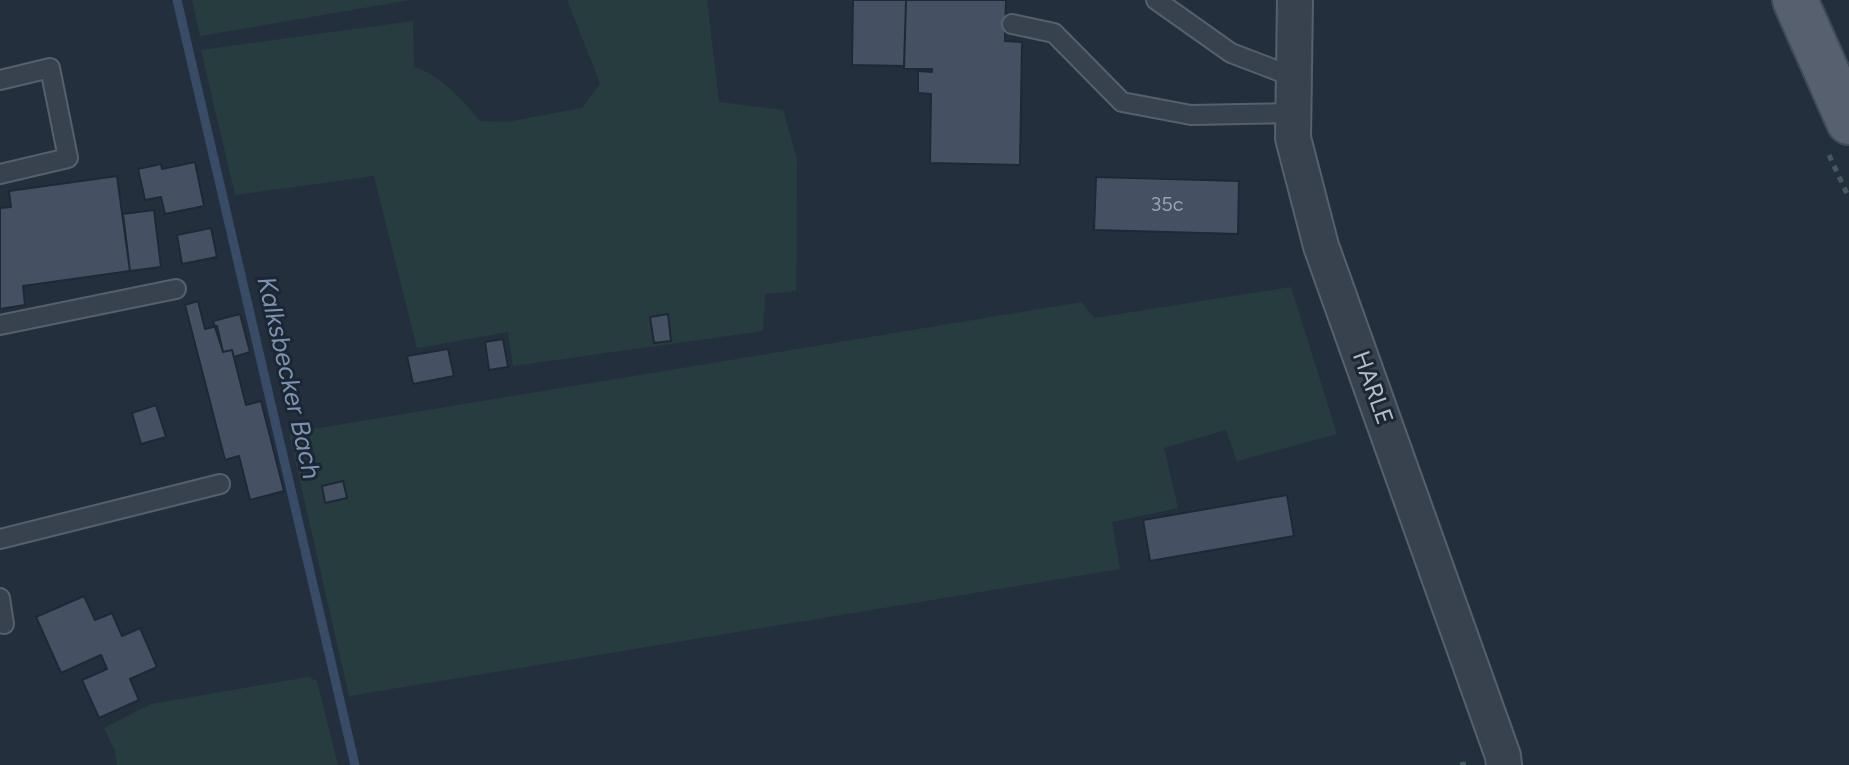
<!DOCTYPE html>
<html>
<head>
<meta charset="utf-8">
<style>
  body { margin:0 }
  canvas { display:block; background:#242f3e }
</style>
</head>
<body>
<canvas width="1849" height="765"></canvas>
<script>
const ctx = document.querySelector('canvas').getContext('2d');
ctx.lineJoin = 'round';
function fill(path, color) { ctx.fillStyle = color; ctx.fill(path, 'evenodd'); }
function trace(path, color, width, dash) { ctx.strokeStyle = color; ctx.lineWidth = width; ctx.lineCap = dash ? 'butt' : 'round'; ctx.setLineDash(dash || []); ctx.stroke(path); }
function label(font, color, halo, rows, align = 'center') {
  ctx.font = font + ' Figtree,sans-serif'; ctx.lineWidth = 6; ctx.setLineDash([]); ctx.textBaseline = 'middle'; ctx.strokeStyle = halo; ctx.fillStyle = color; for (const [text, x, y, turn = 0] of rows) {
    ctx.save(); ctx.translate(x, y); ctx.rotate((+turn || 0) * Math.PI / 180); ctx.textAlign = isNaN(turn) ? turn : align; if (halo) ctx.strokeText(text, 0, 0); ctx.fillText(text, 0, 0); ctx.restore();
  }
}
fill(new Path2D(`
  M192 0H410L200 36Z
  M567 0H707L719 102 783 110 797 159 796 291 765 294 763 331 513 366 508 332 417 348 374 176 235 195 201 50 413 21 414 67C442 76 461 99 480 121L507 122 582 108 600 83Z
  M1291 287 1337 434 1237 461 1226 430 1164 448 1178 508 1112 522 1120 569 349 696 289 433 1082 302 1094 318Z
  M308 677 317 681 338 765H117L115 751 104 728 151 704Z`), '#263c3f');
trace(new Path2D(`
  M177 0 355 765`), '#394c67', 9);
const building = new Path2D(`
  M853 0H906L904 66 852 65Z
  M906 0H1006L1005 41 1022 42 1020 165 930 163 931 94 918 93V71L932 72V69H904Z
  M195 162 204 206 165 214 161 197 145 200 138 169 161 164 162 169Z
  M117 176 130 271 23 286 25 305 0 309V208L11 207 9 191Z
  M1096 177 1239 181 1238 234 1094 230Z
  M154 210 161 267 130 271 123 214Z
  M211 228 217 257 182 264 177 235Z
  M198 301 205 329 217 326 223 352 232 350 246 405 261 401 284 491 250 500 239 456 225 460 185 305Z
  M240 314 250 352 234 357 232 350 223 352 213 321Z
  M668 314 671 341 654 343 650 317Z
  M503 339 508 367 489 370 485 342Z
  M448 349 454 376 413 384 407 356Z
  M156 405 166 437 141 444 132 413Z
  M343 481 347 498 325 503 322 486Z
  M1287 495 1294 536 1150 561 1143 520Z
  M84 596 95 620 112 613 122 636 140 628 157 667 130 679 139 700 99 718 82 680 107 669 101 655 61 673 36 617Z`);
fill(building, '#455162');
trace(building, '#1f2835', 2);
const lane = new Path2D(`
  M1156 0 1231 53 1294 77
  M1012 24 1054 33 1122 102 1191 115 1294 113
  M0 80 50 68 68 158 0 174
  M0 325 176 289
  M0 539 220 484
  M0 598 4 624`);
const street = new Path2D(`
  M1295 0 1293 138 1321 246 1503 756 1504 765`);
const primary = new Path2D(`
  M1795 0 1849 122`);
trace(lane, '#565f6c', 22);
trace(street, '#565f6c', 38);
trace(primary, '#414a57', 48);
trace(new Path2D(`
  M1829 155 1849 198
  M1460 765 1471 763`), '#44595c', 5, [6, 6]);
trace(lane, '#38414e', 18);
trace(street, '#38414e', 34);
trace(primary, '#56606e', 44);
label('20px', '#98a1af', null, [
  ["35c",1167,205]
]);
label('24px', '#b4bcc9', '#1d2633', [
  ["HARLE",1372,388,70]
]);
label('italic 26px', '#7c92b1', '#1d2633', [
  ["Kalksbecker Bach",288,378,77]
]);
</script>
</body>
</html>
